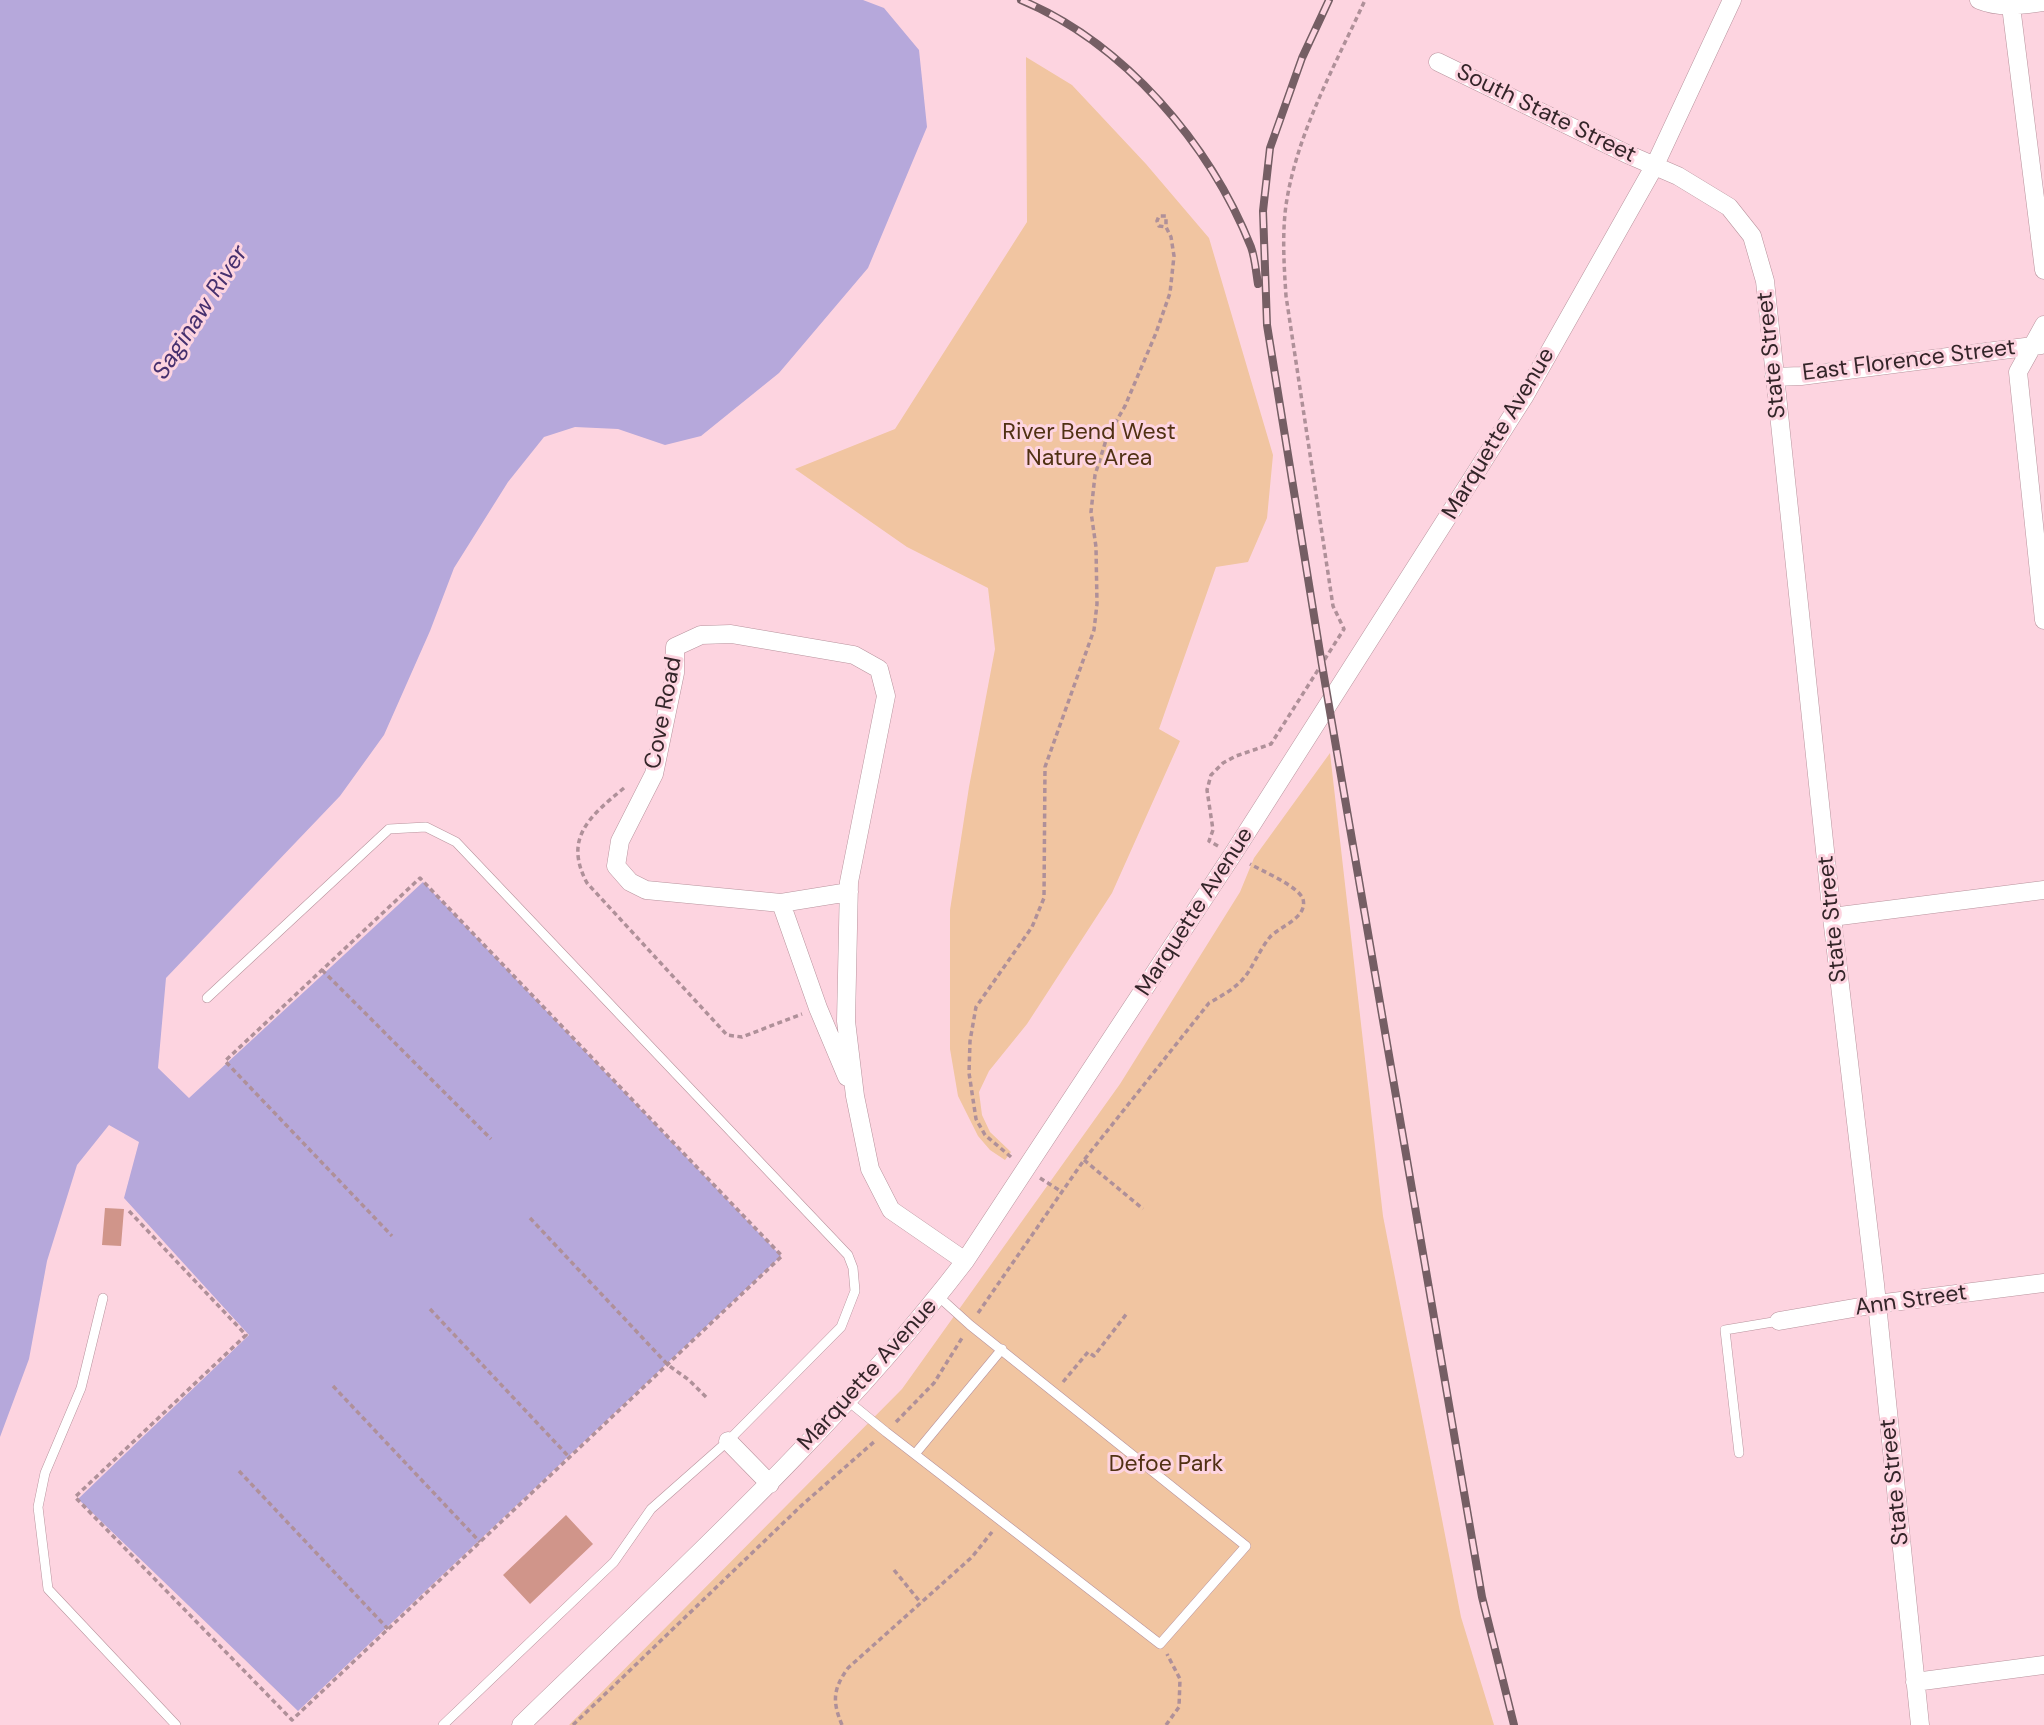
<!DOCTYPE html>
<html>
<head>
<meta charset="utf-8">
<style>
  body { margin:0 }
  canvas { display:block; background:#fdd4e0 }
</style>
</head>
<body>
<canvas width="2044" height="1725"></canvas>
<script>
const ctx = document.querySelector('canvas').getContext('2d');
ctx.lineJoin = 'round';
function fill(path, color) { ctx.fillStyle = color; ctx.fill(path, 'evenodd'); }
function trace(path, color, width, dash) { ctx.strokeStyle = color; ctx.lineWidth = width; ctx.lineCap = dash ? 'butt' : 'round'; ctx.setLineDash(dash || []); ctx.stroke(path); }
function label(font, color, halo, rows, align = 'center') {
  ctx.font = font + ' "DM Sans",sans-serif'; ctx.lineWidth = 6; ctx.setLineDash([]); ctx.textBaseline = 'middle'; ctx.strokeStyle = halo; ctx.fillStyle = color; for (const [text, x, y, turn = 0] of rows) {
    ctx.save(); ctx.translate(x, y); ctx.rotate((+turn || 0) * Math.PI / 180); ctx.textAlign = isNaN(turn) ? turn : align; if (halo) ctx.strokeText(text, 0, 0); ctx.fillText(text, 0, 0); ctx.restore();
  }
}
fill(new Path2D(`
  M1026 57 1072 85 1146 164 1209 238 1273 455 1267 518 1248 562 1216 567 1159 729 1180 741 1112 893 1027 1024 989 1071 979 1092 982 1115 990 1132 1011 1152 1005 1160 990 1150 978 1136 958 1096 950 1049V910L969 787 995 649 988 588 907 547 795 469 895 429 1027 222Z
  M1330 753 1383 1216 1461 1617 1494 1725H569L902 1389 1120 1084 1240 892 1254 858Z`), '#f1c5a1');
fill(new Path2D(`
  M0 0H863L884 8 919 50 927 127 868 268 779 373 701 436 665 445 618 429 575 427 544 437 508 482 454 568 430 631 384 735 340 796 166 978 158 1068 189 1098 423 882 781 1256 298 1711 78 1499 249 1335 124 1198 139 1142 109 1125 77 1165 47 1261 29 1359 0 1437Z`), '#b6a8db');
fill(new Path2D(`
  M105 1208 124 1209 121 1246 102 1245Z
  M566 1515 593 1544 530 1604 503 1575Z`), '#d0958a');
const lane = new Path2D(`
  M207 998 389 829 426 827 456 842 848 1255 853 1268 855 1291 841 1327 728 1441 651 1509 614 1562 443 1725
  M103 1298 81 1388 45 1473 38 1507 48 1589 176 1725
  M848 1401 886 1432 1160 1644 1246 1546 970 1325 938 1296
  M1739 1453 1725 1330 1779 1321
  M915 1454 1002 1349`);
const street = new Path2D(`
  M1979 0C2001 9 2021 5 2044 2
  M2011 6 2044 270
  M1438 62 1627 154 1678 176 1729 207 1752 236 1765 281 1832 917 1875 1284 1920 1725
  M2044 325 2018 372 2044 620
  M1774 377 1801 376 2041 345
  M849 892 781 903 646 890 630 882 616 866 620 841 654 774 675 673V647L701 635 731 634 854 655 879 669 886 696 849 882 846 1021 855 1096 870 1169 891 1210 965 1261
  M781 903 818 1008 847 1077
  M1832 917 2044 890
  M1779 1321 1877 1304 2044 1283
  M728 1441 770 1484
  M1915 1682 2044 1665
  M521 1725C674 1576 834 1432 965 1261L1233 854 1524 397 1655 165 1732 0`);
trace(lane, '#b8939d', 10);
trace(street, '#b8939d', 19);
trace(new Path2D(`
  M624 788C590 816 563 838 587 883L727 1035 742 1037 802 1014
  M1218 846 1209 841 1213 830 1207 790 1211 775 1223 763 1236 756 1271 744 1344 629 1333 606 1286 296C1284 265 1282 235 1286 205 1297 132 1335 66 1365 0
  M322 970 491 1139
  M1011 1157 985 1135 976 1119 969 1073 970 1041 976 1007 1032 927 1044 898 1045 767 1094 630 1097 604 1096 547 1091 512 1095 475 1107 437 1125 406 1156 333 1170 293 1174 256 1171 237 1166 227V216H1159L1157 221 1159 226 1166 227
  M1084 1160 1143 1209
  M1040 1178 1062 1192
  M129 1211 246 1335 75 1497 292 1720 782 1256 420 878 225 1061 392 1236
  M530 1218 668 1365 689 1380 708 1399
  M430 1309 570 1458
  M978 1313 1084 1160 1209 1003C1223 995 1238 987 1247 974 1255 962 1261 948 1270 937 1280 926 1308 918 1303 899 1298 886 1262 871 1250 864
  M1063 1382 1088 1352 1094 1356 1128 1312
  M333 1386 480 1542
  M896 1422 934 1383 962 1338
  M239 1471 388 1629
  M894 1570 921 1603
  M573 1725 802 1505 875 1441
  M842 1725C832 1701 833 1689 848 1668L972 1557 992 1532
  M1166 1725 1179 1707 1180 1679 1167 1654`), '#af9099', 3.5, [5, 3.5]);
trace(lane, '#fff', 9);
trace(street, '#fff', 18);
const rail = new Path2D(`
  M1021 0C1124 43 1210 144 1251 247 1255 258 1256 272 1258 284
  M1329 0 1302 58 1270 148 1263 211 1267 325 1322 665 1482 1597 1514 1725`);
trace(rail, '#755e64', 8);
trace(rail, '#fdd4e0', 5, [16]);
label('23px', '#342529', '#fdd4e0', [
  ["South State Street",1546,114,26],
  ["State Street",1772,355,-96],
  ["East Florence Street",1909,361,-7],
  ["Marquette Avenue",1499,434,-59],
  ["Cove Road",664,713,-79],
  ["Marquette Avenue",1195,912,-57],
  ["State Street",1833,919,-96],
  ["Ann Street",1911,1301,-8],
  ["Marquette Avenue",868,1375,-48],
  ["State Street",1895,1482,-96]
]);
label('23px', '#503113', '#fdd4e0', [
  ["River Bend West",1089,433],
  ["Nature Area",1089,459],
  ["Defoe Park",1166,1465]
]);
label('italic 24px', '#46306e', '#fdd4e0', [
  ["Saginaw River",201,313,-57]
]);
</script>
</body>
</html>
